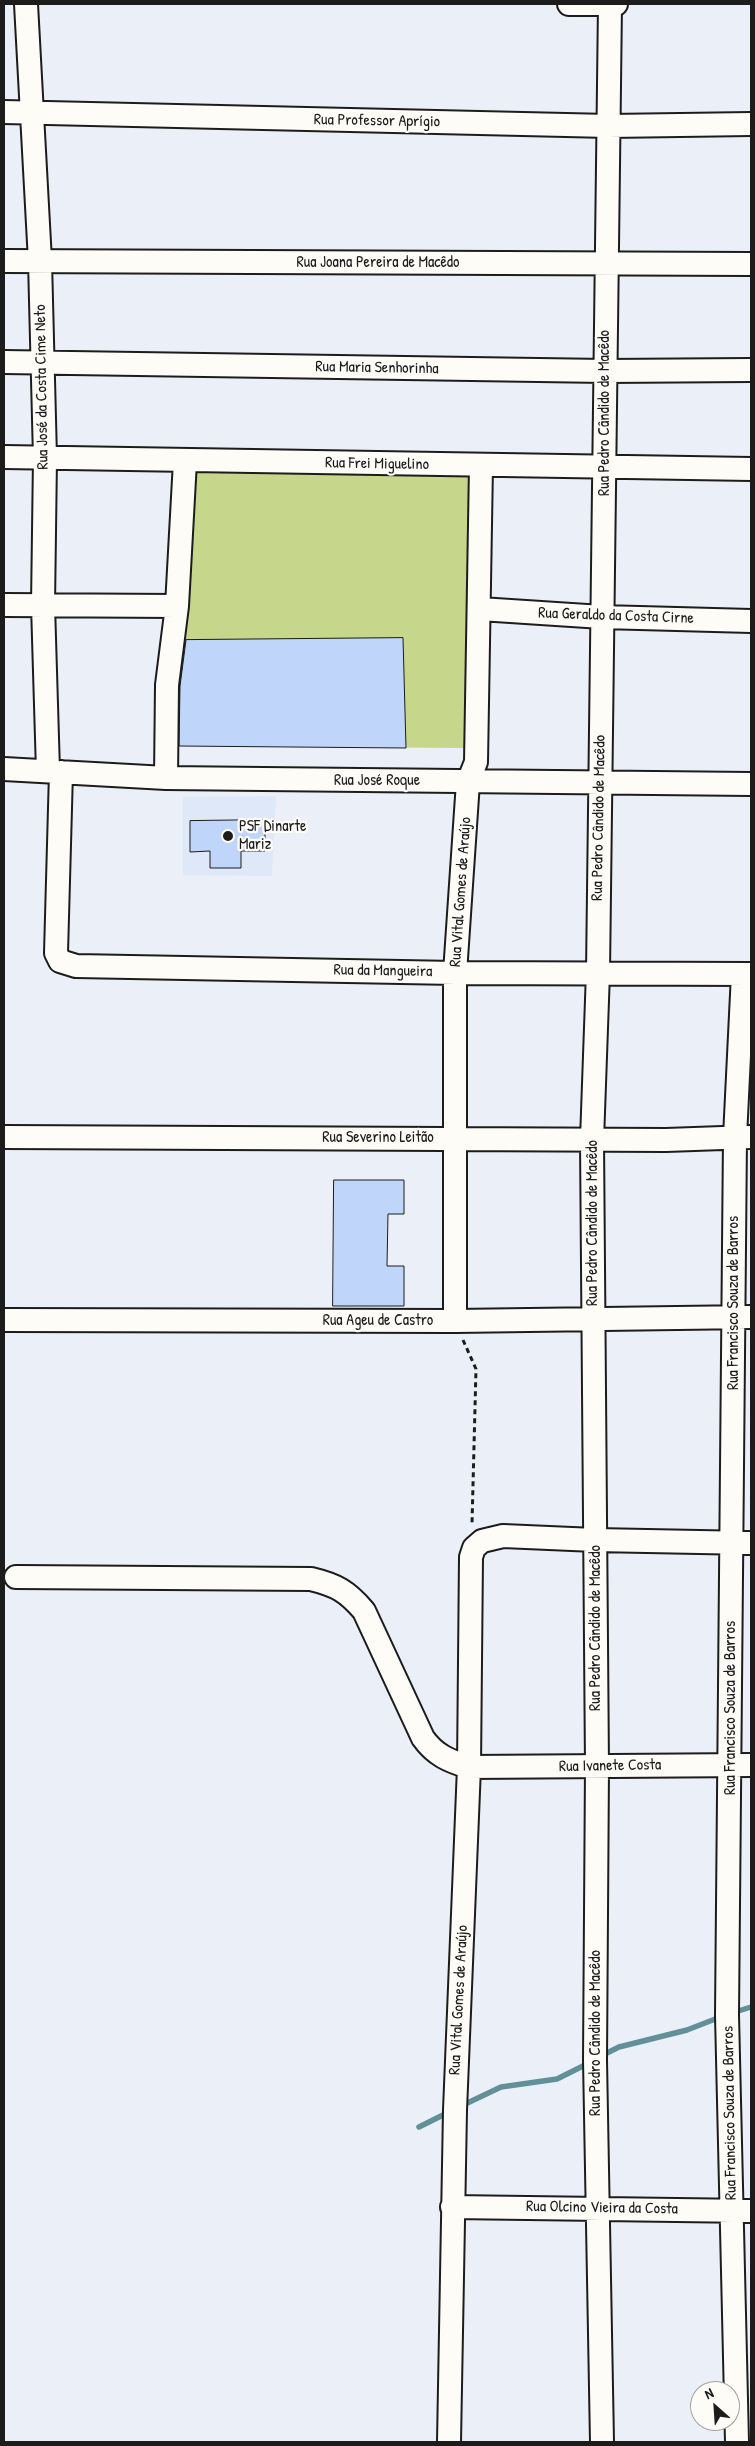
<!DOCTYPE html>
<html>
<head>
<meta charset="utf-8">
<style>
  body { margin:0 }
  #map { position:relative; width:755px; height:2446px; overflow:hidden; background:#ebf0f8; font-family:"Patrick Hand",sans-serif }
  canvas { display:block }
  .frame { position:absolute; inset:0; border:5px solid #1c1c1c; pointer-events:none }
  .north { position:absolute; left:690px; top:2381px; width:50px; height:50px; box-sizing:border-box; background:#fdfcf7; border:1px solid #a3a29f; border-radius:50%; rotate:334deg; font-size:14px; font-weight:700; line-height:20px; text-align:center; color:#1c1c1c }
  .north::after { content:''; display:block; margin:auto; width:18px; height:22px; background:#1c1c1c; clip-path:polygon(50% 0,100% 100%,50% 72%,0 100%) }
</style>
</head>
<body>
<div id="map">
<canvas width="755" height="2446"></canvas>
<div class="frame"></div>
<div class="north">N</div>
</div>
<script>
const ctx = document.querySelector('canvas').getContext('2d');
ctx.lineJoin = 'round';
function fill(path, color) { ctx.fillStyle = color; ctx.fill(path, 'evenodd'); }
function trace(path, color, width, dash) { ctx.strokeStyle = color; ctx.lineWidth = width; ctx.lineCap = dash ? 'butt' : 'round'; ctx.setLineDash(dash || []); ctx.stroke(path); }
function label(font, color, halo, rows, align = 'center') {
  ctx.font = font + ' "Patrick Hand",sans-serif'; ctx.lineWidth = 4.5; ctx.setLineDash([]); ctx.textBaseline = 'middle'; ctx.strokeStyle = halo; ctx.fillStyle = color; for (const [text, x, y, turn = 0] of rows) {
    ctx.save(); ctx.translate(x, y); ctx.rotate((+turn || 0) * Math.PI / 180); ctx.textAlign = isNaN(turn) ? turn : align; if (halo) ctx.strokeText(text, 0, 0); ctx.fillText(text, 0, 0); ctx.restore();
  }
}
fill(new Path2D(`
  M276 796 272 876 183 875V797Z`), '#dee8f9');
fill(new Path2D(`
  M194 466 472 469 464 748 176 746 181 655 189 593Z`), '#c6d68a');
trace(new Path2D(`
  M732 2013 751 2007
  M601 2056 619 2047 687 2030 723 2016
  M459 2107 501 2087 557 2079 589 2063
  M419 2127 449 2112`), '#629099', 5.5);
const building = new Path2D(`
  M403 638 406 748 179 746 180 686 186 640Z
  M265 820V851H241V868H210V851L190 852V821Z
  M334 1180H404V1214H388L387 1266H404V1306H333Z`);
fill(building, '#c0d5fa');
trace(building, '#1c1c1c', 1);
const minor = new Path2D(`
  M26 4 40 261 45 458 43 605 48 771
  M569 4H616
  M4 112 609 126 751 124
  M4 261 751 264
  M4 362 605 371 751 370
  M4 457 751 469
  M4 605 177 606
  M480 609 602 617 751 621
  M4 769 166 778 751 784
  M61 772 56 953 60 961 76 966 455 973 751 974
  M166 778 167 685 177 606 185 461
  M4 1137 666 1140 751 1137
  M4 1320 455 1321 751 1317
  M455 1321V973L468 782 476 762 481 465
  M16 1577 311 1579C336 1585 347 1591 364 1611L423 1738C435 1755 449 1761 469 1767L751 1765
  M452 2207 751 2211
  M449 2442 455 2110 469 1767 471 1557 474 1548 482 1541 503 1536 595 1540 751 1543
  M602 2442 595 2060 597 1767 592 1140 598 972 610 4
  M737 2442 727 2015 735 1137 743 974`);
trace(minor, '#1c1c1c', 26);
trace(new Path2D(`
  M463 1340 476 1369 472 1524`), '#1c1c1c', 3, [5, 4]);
trace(minor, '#fdfcf7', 22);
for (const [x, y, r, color] of [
  [228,836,6,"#1c1c1c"]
]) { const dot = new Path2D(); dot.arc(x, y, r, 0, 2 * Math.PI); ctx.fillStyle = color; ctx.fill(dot); trace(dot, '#fdfcf7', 2); }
label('16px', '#1c1c1c', '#fdfcf7', [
  ["Rua Professor Aprígio",377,121,1],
  ["Rua Joana Pereira de Macêdo",378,263],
  ["Rua Maria Senhorinha",377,368,1],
  ["Rua José da Costa Cime Neto",42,387,-91],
  ["Rua Pedro Cândido de Macêdo",605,413,-90],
  ["Rua Frei Miguelino",377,464,1],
  ["Rua Geraldo da Costa Cirne",616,616,2],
  ["Rua José Roque",377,781],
  ["Rua Pedro Cândido de Macêdo",599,818,-89],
  ["Rua Vital Gomes de Araújo",461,892,-86],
  ["Rua da Mangueira",383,971,1],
  ["Rua Severino Leitão",378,1138],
  ["Rua Pedro Cândido de Macêdo",593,1223,-90],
  ["Rua Francisco Souza de Barros",734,1303,-90],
  ["Rua Ageu de Castro",378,1321],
  ["Rua Pedro Cândido de Macêdo",596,1628,-90],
  ["Rua Francisco Souza de Barros",731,1708,-90],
  ["Rua Ivanete Costa",610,1766,-1],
  ["Rua Vital Gomes de Araújo",459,2000,-87],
  ["Rua Pedro Cândido de Macêdo",596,2033,-90],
  ["Rua Francisco Souza de Barros",730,2113,-91],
  ["Rua Olcino Vieira da Costa",602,2208,1]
]);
label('16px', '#1c1c1c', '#fdfcf7', [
  ["PSF Dinarte",239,827],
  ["Mariz",239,845]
], 'left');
</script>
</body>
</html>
